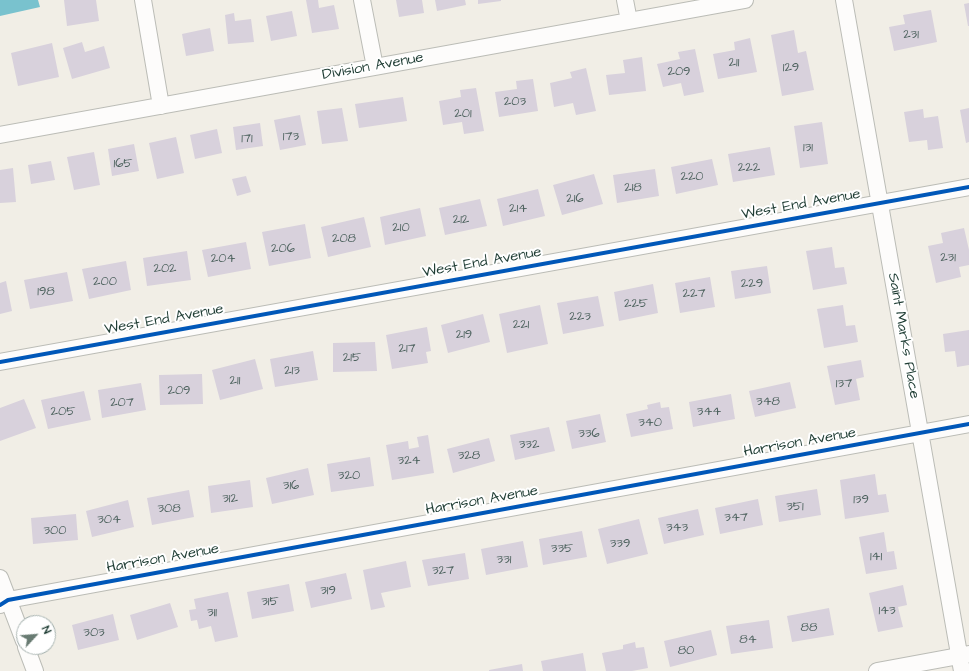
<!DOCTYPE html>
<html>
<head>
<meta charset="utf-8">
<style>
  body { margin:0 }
  #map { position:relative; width:969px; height:671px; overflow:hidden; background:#f1eee6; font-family:"Architects Daughter",sans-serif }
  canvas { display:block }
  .north { position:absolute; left:16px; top:615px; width:40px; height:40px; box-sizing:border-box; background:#fff; border:1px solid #a5b1ae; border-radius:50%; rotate:64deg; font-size:11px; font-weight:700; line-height:16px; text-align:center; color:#1f3d34 }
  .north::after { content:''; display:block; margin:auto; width:14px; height:18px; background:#687b72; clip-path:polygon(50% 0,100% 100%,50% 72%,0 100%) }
</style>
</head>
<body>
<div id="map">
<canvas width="969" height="671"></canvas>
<div class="north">N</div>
</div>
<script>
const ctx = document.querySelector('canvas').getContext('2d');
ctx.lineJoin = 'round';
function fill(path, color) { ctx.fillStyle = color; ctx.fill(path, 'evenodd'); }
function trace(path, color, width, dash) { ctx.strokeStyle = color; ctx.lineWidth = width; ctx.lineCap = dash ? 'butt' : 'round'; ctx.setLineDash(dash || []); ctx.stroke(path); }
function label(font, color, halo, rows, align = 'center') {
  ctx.font = font + ' "Architects Daughter",sans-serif'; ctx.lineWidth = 4; ctx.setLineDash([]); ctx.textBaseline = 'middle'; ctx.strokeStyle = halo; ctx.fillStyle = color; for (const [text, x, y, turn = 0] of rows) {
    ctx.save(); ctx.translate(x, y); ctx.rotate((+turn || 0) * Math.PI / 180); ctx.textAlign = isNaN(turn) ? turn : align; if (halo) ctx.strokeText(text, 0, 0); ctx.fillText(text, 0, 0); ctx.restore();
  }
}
fill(new Path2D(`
  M0 0H38L40 7 0 16Z`), '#79c2ce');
fill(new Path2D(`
  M64 0H96L99 21 67 26Z
  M306 0H318L319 8 334 5 339 29 312 33Z
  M396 0H422L424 13 399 17Z
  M435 0H465L466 5 437 11Z
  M478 0H501V1L478 4Z
  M969 3V26H968L964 4Z
  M931 10 937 42 894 51 889 27 905 24 903 15Z
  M292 11 297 36 271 41 266 16Z
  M234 13 235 21 251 19 254 42 228 44 225 15Z
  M210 28 214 51 186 56 182 34Z
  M794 30 798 53 806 51 814 90 782 96 771 35Z
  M750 38 757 72 718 79 713 54 735 50 734 42Z
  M82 42 85 52 104 46 110 68 72 79 63 48Z
  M52 43 59 77 18 86 11 53Z
  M695 49 704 92 684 96 681 83 663 87 657 64 680 59 678 52Z
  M642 57 646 91 609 95 606 75 625 73 623 60Z
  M586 68 596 111 576 115 573 103 554 107 550 83 572 78 570 72Z
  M533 79 538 111 499 117 495 92 517 89 516 81Z
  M476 88 484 131 464 134 462 122 443 125 439 101 461 97 460 90Z
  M403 97 407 121 359 128 355 104Z
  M342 108 348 141 322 144 317 111Z
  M969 108V142L966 143 960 110Z
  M923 109 924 118 938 116 943 148 928 150 927 140 909 142 904 112Z
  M300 115 306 145 280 150 274 120Z
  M822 122 828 164 800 168 794 126Z
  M260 123 263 146 236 150 233 127Z
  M217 129 222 153 195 159 190 135Z
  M176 137 184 173 157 179 149 143Z
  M134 144 139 171 112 176 108 149Z
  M770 147 775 175 733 182 728 154Z
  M94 152 100 185 74 190 67 157Z
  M712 159 718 185 676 194 671 167Z
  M51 161 55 180 31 184 28 165Z
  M13 168 16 202 0 203V170Z
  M655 169 659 196 617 203 613 175Z
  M594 174 603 204 562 215 553 185Z
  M246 176 251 192 237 196 232 179Z
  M538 189 545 216 503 226 497 199Z
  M480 199 487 226 445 235 439 208Z
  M420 208 426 236 385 245 380 217Z
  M364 217 371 247 328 257 321 227Z
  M305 224 311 258 269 266 262 232Z
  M964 228 969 250V265L959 267 961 277 936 283 928 246 943 243 941 233Z
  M246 242 251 269 208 277 202 250Z
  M832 247 835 268 844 267 847 284 813 290 806 251Z
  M187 251 191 280 147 286 143 258Z
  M126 261 131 290 89 299 82 269Z
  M767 266 771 293 735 299 731 271Z
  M67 272 73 301 30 309 24 280Z
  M710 277 715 307 680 313 675 283Z
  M6 281 12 311 0 314V283Z
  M653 284 658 313 619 321 614 292Z
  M598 296 604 326 563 334 557 303Z
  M540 305 548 344 507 353 499 314Z
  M843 305 846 326 855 325 858 342 824 348 817 309Z
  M483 314 490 342 448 353 441 325Z
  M427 327 431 351 426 352 428 363 392 369 386 335Z
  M969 330V365L957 367 955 351 945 352 943 334Z
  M375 342 377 371 333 372V343Z
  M313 351 318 380 275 387 270 359Z
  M255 359 263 389 220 400 212 370Z
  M861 360 864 377 856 379 860 400 835 405 827 366Z
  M202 374 203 404 160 405 159 375Z
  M790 382 796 408 755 417 749 391Z
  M141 383 146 410 102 418 98 390Z
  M84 391 91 420 48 429 41 400Z
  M731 394 735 419 693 427 689 402Z
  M24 399 36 428 0 441V408Z
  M660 402 661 408 669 407 673 429 631 437 626 414 648 409 647 405Z
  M600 414 606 442 572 449 566 421Z
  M549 427 555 451 515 460 510 435Z
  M428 435 434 473 392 480 386 445 408 441 409 449 419 447 417 437Z
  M489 438 495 461 453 473 447 449Z
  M370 457 374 486 331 492 327 464Z
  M308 468 314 495 272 504 266 478Z
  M875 474 878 495 886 494 889 512 845 519 840 480Z
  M250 480 253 507 211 513 208 486Z
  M817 489 821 515 779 522 775 496Z
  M189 490 194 517 152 525 147 498Z
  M758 499 763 525 720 534 715 508Z
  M128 500 134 527 92 537 86 511Z
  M698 509 704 535 664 544 658 518Z
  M76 514 78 540 33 544 31 518Z
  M639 519 648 554 607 564 598 529Z
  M582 531 587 557 543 565 539 539Z
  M884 532 887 552 894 551 897 569 866 574 859 537Z
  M523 541 528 567 486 575 481 549Z
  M465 553 469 579 428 586 422 560Z
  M406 561 411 587 381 593 385 607 371 610 363 570Z
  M346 573 352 599 311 608 305 582Z
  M289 584 294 611 252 619 247 592Z
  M903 585 907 605 898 607 903 627 878 632 869 593Z
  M228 592 238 637 215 642 211 626 199 629 197 620 191 621 189 610 196 609 194 599Z
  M170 603 178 627 137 640 130 615Z
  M829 608 834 635 792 642 787 616Z
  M113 614 119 640 78 650 72 625Z
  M769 620 773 648 731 654 726 626Z
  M711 630 717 655 670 667 664 641Z
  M635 642 636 648 644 647 648 668 632 671H606L602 653 623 649V645Z
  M583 653 586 671H543L541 661Z
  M522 664 523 671H489V670Z`), '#d8d1dc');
const street = new Path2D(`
  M143 0 161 106
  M362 0 375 67
  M625 0 629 21
  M844 0 962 671
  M0 135 745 0
  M0 362 969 187
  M0 578 24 641
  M0 605 8 600 969 424
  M26 647 35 671
  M877 671 969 654`);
trace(street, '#bbbcb6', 18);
trace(street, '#fdfcfb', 16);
trace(new Path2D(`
  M0 362 969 187
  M0 605 8 600 969 424`), '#0057b8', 4);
label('13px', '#4d625e', null, [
  ["231",911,35],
  ["211",734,63],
  ["129",791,68],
  ["209",679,72],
  ["203",515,102],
  ["201",463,114],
  ["173",291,137],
  ["171",247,139],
  ["131",808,148],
  ["165",123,164],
  ["222",749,168],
  ["220",692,177],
  ["218",633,188],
  ["216",575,199],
  ["214",518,209],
  ["212",461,220],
  ["210",401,228],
  ["208",344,239],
  ["206",283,249],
  ["231",948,258],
  ["204",223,259],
  ["202",165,269],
  ["200",105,282],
  ["229",752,284],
  ["198",46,292],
  ["227",694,294],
  ["225",636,304],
  ["223",580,317],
  ["221",521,325],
  ["219",464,335],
  ["217",407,349],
  ["215",352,358],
  ["213",292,371],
  ["211",235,381],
  ["137",844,384],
  ["209",179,391],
  ["348",768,402],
  ["207",122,403],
  ["205",63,412],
  ["344",709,412],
  ["340",650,423],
  ["336",589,434],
  ["332",529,445],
  ["328",469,456],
  ["324",409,461],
  ["320",349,476],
  ["316",291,486],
  ["312",230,499],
  ["139",861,500],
  ["351",795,507],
  ["308",169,509],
  ["347",736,518],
  ["304",109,520],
  ["343",677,528],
  ["300",55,531],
  ["339",620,544],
  ["335",562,549],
  ["141",876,557],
  ["331",504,560],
  ["327",443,571],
  ["319",328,591],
  ["315",270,602],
  ["143",887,611],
  ["311",212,613],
  ["88",809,628],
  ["303",94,633],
  ["84",748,640],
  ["80",686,651]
]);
label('15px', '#1f3d34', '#fff', [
  ["Division Avenue",373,67,-10],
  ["West End Avenue",801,205,-10],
  ["West End Avenue",482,263,-10],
  ["West End Avenue",164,320,-10],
  ["Saint Marks Place",903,336,80],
  ["Harrison Avenue",800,443,-10],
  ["Harrison Avenue",482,501,-10],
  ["Harrison Avenue",163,559,-10]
]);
</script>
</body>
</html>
